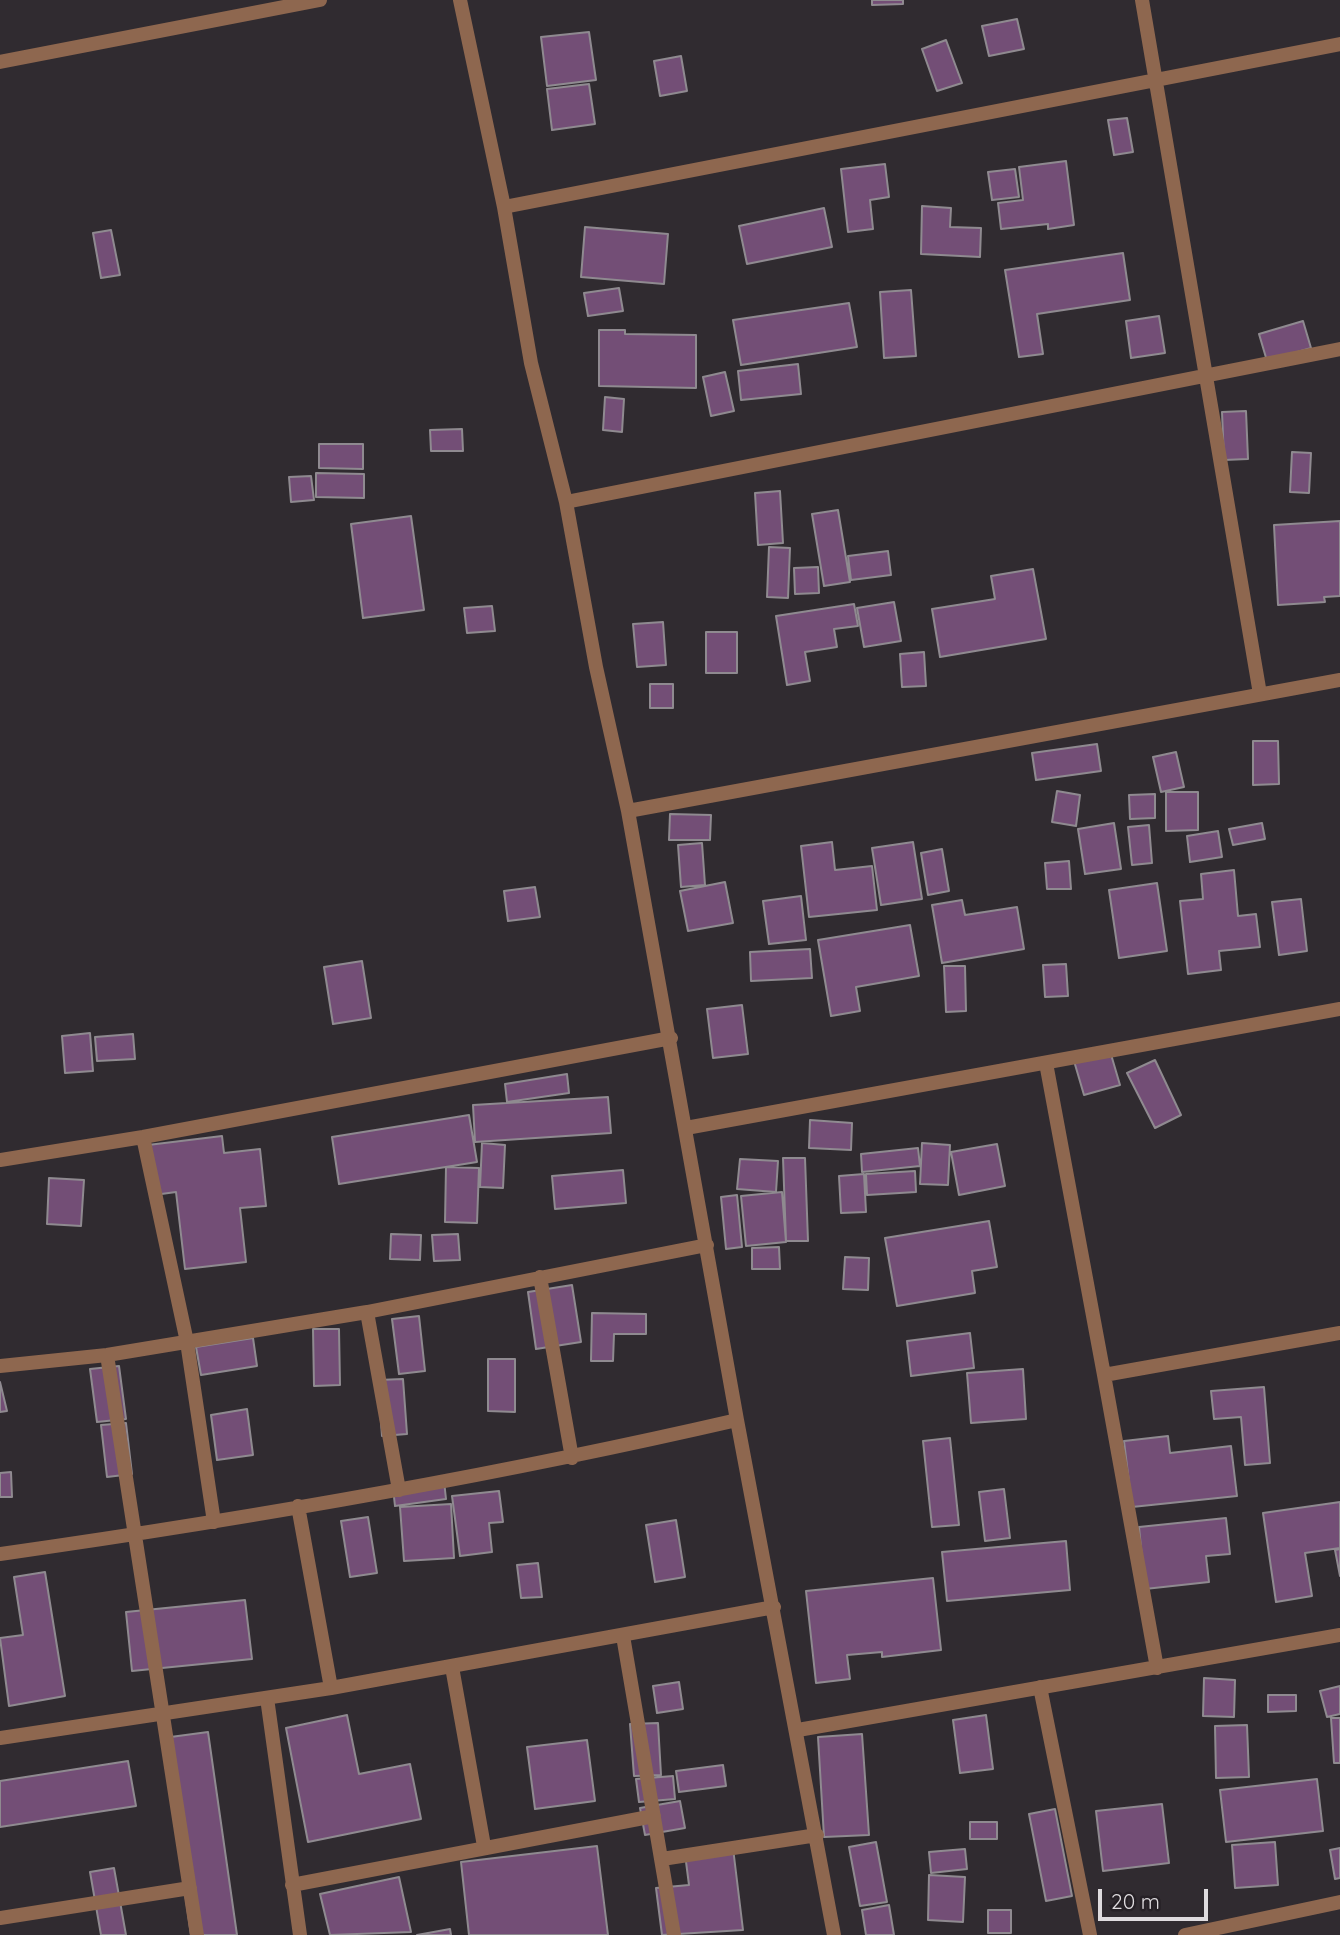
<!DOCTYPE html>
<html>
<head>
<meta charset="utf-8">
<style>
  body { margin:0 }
  #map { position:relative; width:1340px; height:1935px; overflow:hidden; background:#302b30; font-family:Quicksand,sans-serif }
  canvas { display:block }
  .scale { position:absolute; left:1098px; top:1889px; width:110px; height:32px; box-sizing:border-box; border:4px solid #dfdcdf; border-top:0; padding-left:9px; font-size:21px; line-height:24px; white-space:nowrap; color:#dfdcdf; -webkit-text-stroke:5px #262126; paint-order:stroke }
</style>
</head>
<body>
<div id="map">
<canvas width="1340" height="1935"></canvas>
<div class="scale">20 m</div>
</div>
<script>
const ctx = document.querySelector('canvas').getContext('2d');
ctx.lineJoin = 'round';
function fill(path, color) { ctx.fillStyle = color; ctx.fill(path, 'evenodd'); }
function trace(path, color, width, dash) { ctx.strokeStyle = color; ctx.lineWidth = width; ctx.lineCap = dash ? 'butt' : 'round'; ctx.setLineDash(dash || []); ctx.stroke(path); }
const building = new Path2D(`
  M872 0H903V4L872 5Z
  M1017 19 1024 49 989 56 982 26Z
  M589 32 596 80 547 86 541 37Z
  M946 40 962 83 937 91 922 49Z
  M681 56 687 91 660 96 654 61Z
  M589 84 595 124 552 130 547 89Z
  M1127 118 1133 152 1114 155 1108 120Z
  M1066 161 1074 225 1048 229V224L1001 229 998 203 1023 200 1019 167Z
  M885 164 889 197 870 200 873 229 848 232 841 169Z
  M1015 169 1019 197 992 200 988 172Z
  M922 206 951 208 950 227 981 228 980 257 921 254Z
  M824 208 832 247 747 264 739 226Z
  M585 227 668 234 664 284 581 277Z
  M111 230 120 275 101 278 93 233Z
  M1123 253 1130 300 1037 314 1043 354 1019 357 1005 270Z
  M619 288 623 311 588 316 584 293Z
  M911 290 916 356 884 358 880 292Z
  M849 303 857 347 741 365 733 320Z
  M1159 316 1165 353 1131 358 1126 321Z
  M1303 321 1311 348 1267 361 1259 334Z
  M599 330H625V334L696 335V388L599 386Z
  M798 364 801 394 741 400 738 371Z
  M725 372 734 411 711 416 703 377Z
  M605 397 624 399 622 432 603 430Z
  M1246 411 1248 459 1224 460 1222 412Z
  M462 429 463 451H431L430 430Z
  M319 444H363V469L319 468Z
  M1292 452 1311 453 1309 493 1290 492Z
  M316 473 364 474V498L316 497Z
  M311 476 314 500 291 502 289 477Z
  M780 491 783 543 758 545 755 493Z
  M838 510 850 582 824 586 812 514Z
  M411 516 424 610 363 618 351 524Z
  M1340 521V596L1324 597 1325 602 1278 605 1274 525Z
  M769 547 790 548 788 598 767 597Z
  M888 551 891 575 851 580 848 556Z
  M818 567 819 593 795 594 794 568Z
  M1033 569 1046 639 940 657 932 609 995 599 991 576Z
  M894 602 901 641 864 647 857 608Z
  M854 604 858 626 834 629 837 647 805 652 810 681 787 685 776 616Z
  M492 606 495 631 467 633 464 608Z
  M663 622 666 665 637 667 633 624Z
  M706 632H737V673H706Z
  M924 652 926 686 902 687 900 654Z
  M650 684H673V708H650Z
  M1253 741H1278L1279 784 1253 785Z
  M1097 744 1101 771 1036 780 1032 753Z
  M1176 752 1184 787 1161 792 1153 757Z
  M1057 791 1080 795 1076 826 1052 822Z
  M1166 792H1198V830L1166 831Z
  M1155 794V818L1130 819 1129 795Z
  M670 814 711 815 710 840H669Z
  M1114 823 1121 869 1085 874 1078 829Z
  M1262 823 1265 839 1233 845 1229 829Z
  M1149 825 1152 863 1132 865 1128 827Z
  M1218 831 1222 857 1190 862 1187 836Z
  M832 842 835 870 872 866 877 910 809 917 801 846Z
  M913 842 922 899 881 905 872 848Z
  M702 843 705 885 681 887 678 845Z
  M942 849 949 891 928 895 921 853Z
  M1069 861 1071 889H1047L1045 863Z
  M1234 870 1238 916 1256 914 1260 947 1219 951 1221 970 1188 974 1180 901 1203 899 1201 874Z
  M725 882 733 923 688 931 680 891Z
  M1157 883 1167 951 1119 958 1109 890Z
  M535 887 540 917 508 921 504 891Z
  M801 896 806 940 769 944 763 901Z
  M1301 899 1307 951 1279 955 1272 902Z
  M962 900 965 915 1017 907 1024 949 942 963 932 905Z
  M910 925 919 976 856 987 860 1011 831 1016 818 940Z
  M810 949 812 978 751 981 750 952Z
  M362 961 371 1018 333 1024 324 967Z
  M1066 964 1068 996 1045 997 1043 965Z
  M944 966H965L966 1011 946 1012Z
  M742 1005 748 1054 713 1058 707 1009Z
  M90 1033 93 1071 65 1073 62 1036Z
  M133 1034 135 1059 97 1061 95 1037Z
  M1110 1051 1120 1085 1084 1095 1074 1061Z
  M1155 1060 1181 1115 1155 1128 1127 1073Z
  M567 1074 569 1093 507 1102 505 1084Z
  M608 1097 611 1133 475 1142 473 1105Z
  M469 1115 477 1162 339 1184 332 1137Z
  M810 1120 852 1123 851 1150 809 1148Z
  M222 1136 224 1153 260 1149 266 1206 240 1208 246 1262 185 1269 176 1192 154 1195 148 1145Z
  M482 1143 505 1145 503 1188 480 1187Z
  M922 1143 950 1145 948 1185 920 1184Z
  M997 1144 1005 1186 959 1195 951 1152Z
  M918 1148 920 1166 862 1172 861 1154Z
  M783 1158H805L808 1241H786Z
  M740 1159 778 1161 776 1192 737 1189Z
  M446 1167 479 1168 477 1223 445 1222Z
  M623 1170 626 1203 555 1209 552 1176Z
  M915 1171 916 1192 867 1195 866 1174Z
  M864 1174 866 1212 841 1213 839 1176Z
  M49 1178 84 1180 81 1226 47 1224Z
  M782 1192 786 1242 746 1246 741 1196Z
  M737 1195 742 1247 726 1249 721 1197Z
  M989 1221 997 1267 972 1271 975 1293 897 1306 885 1238Z
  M391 1234 421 1235 420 1260 390 1259Z
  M458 1234 460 1260 434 1261 432 1235Z
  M779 1247 780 1269H752V1248Z
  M845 1257 869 1258 868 1290 843 1289Z
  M572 1285 581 1342 536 1349 528 1292Z
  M592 1313 646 1314V1334H614L613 1361H591Z
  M419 1316 425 1371 399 1374 392 1319Z
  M313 1329H339L340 1385 314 1386Z
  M970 1333 974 1368 911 1376 907 1341Z
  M253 1338 257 1366 201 1375 196 1347Z
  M488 1359H515V1412L488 1411Z
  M119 1366 126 1419 97 1422 90 1369Z
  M1023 1369 1026 1419 971 1423 967 1373Z
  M403 1379 407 1434 382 1436 378 1380Z
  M0 1382 7 1411 0 1412Z
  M1264 1387 1270 1463 1245 1465 1241 1417 1214 1419 1211 1391Z
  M247 1409 253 1455 217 1460 211 1415Z
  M126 1423 132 1474 107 1477 101 1425Z
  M1168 1436 1170 1453 1231 1446 1237 1496 1132 1507 1124 1441Z
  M950 1438 959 1525 932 1527 923 1441Z
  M11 1472 12 1497H0V1473Z
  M444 1481 446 1499 395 1506 393 1488Z
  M1004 1489 1010 1538 985 1541 979 1492Z
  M499 1491 503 1522 489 1523 492 1552 460 1556 452 1496Z
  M1340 1502V1548L1305 1553 1312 1596 1276 1602 1263 1513Z
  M451 1504 454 1558 404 1561 400 1507Z
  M368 1517 377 1573 350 1577 341 1521Z
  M1226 1518 1230 1554 1206 1556 1209 1582 1145 1589 1139 1527Z
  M676 1520 685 1577 655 1582 646 1525Z
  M1066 1541 1070 1590 947 1601 942 1552Z
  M1340 1549V1576L1335 1550Z
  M538 1563 542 1597 521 1598 517 1565Z
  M45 1572 65 1696 9 1706 0 1638 23 1635 14 1577Z
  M933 1578 941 1650 882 1657V1652L847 1655 850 1679 816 1683 806 1591Z
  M245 1600 252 1659 132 1671 126 1612Z
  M1204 1678 1235 1680 1234 1717 1203 1716Z
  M679 1682 683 1709 657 1713 653 1686Z
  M1340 1686V1714L1327 1717 1320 1691Z
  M1268 1695H1296V1711L1268 1712Z
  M347 1715 359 1774 410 1764 421 1819 308 1842 286 1728Z
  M986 1715 993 1769 960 1773 953 1720Z
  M1331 1718H1340V1763H1334Z
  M658 1723 661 1775 634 1776 630 1724Z
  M1247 1725 1249 1777 1216 1778 1215 1726Z
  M208 1732 237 1935H191L163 1738Z
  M862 1734 869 1835 824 1837 818 1737Z
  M587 1740 595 1801 535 1809 527 1747Z
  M128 1761 136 1806 0 1827V1781Z
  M723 1765 726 1786 679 1792 676 1771Z
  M673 1776 675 1799 639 1802 636 1779Z
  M1317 1779 1323 1831 1226 1842 1220 1790Z
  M680 1801 685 1828 645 1835 640 1808Z
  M1162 1804 1169 1863 1103 1871 1096 1811Z
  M1055 1809 1072 1896 1046 1901 1029 1814Z
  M970 1822H997V1839H970Z
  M876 1842 887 1902 860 1906 849 1847Z
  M1275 1842 1278 1885 1235 1888 1232 1845Z
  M597 1846 608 1935H469L461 1862Z
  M733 1848 743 1930 662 1935 656 1888 689 1885 685 1854Z
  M1340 1848V1878L1335 1879 1330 1850Z
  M965 1849 967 1869 931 1873 929 1852Z
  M114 1868 126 1935H101L90 1872Z
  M929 1875 965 1877 963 1922 928 1920Z
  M399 1877 411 1932 330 1935 320 1894Z
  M889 1905 894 1935H866L862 1910Z
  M988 1910H1011V1933H988Z
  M450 1929 451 1935H417Z`);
fill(building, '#734e76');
trace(building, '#8f8a90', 2);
trace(new Path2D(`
  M460 0 504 207 531 363 566 502 596 667 628 811 737 1420 834 1935
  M1142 0 1260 694
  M0 62 320 0
  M504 207 1340 44
  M566 502 1340 349
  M628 811 1340 680
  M1046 1063 1104 1375
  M686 1128 1340 1009
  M143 1137 187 1342 214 1522
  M0 1160 143 1137 671 1038
  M540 1277 572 1458
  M367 1312 399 1490
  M107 1355 197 1935
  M0 1366 107 1355 367 1312 707 1245
  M298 1506 331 1688
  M0 1554C247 1519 494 1476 737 1420
  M623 1636 674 1935
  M452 1667 484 1846
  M1157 1668 1104 1375 1340 1333
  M1040 1687 1090 1935
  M267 1698 300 1935
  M798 1730 1340 1635
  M0 1738 331 1688 774 1607
  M662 1859 817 1835
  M292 1885 654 1816
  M0 1918 190 1888
  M1185 1935 1340 1902`), '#8e674f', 14);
</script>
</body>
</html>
